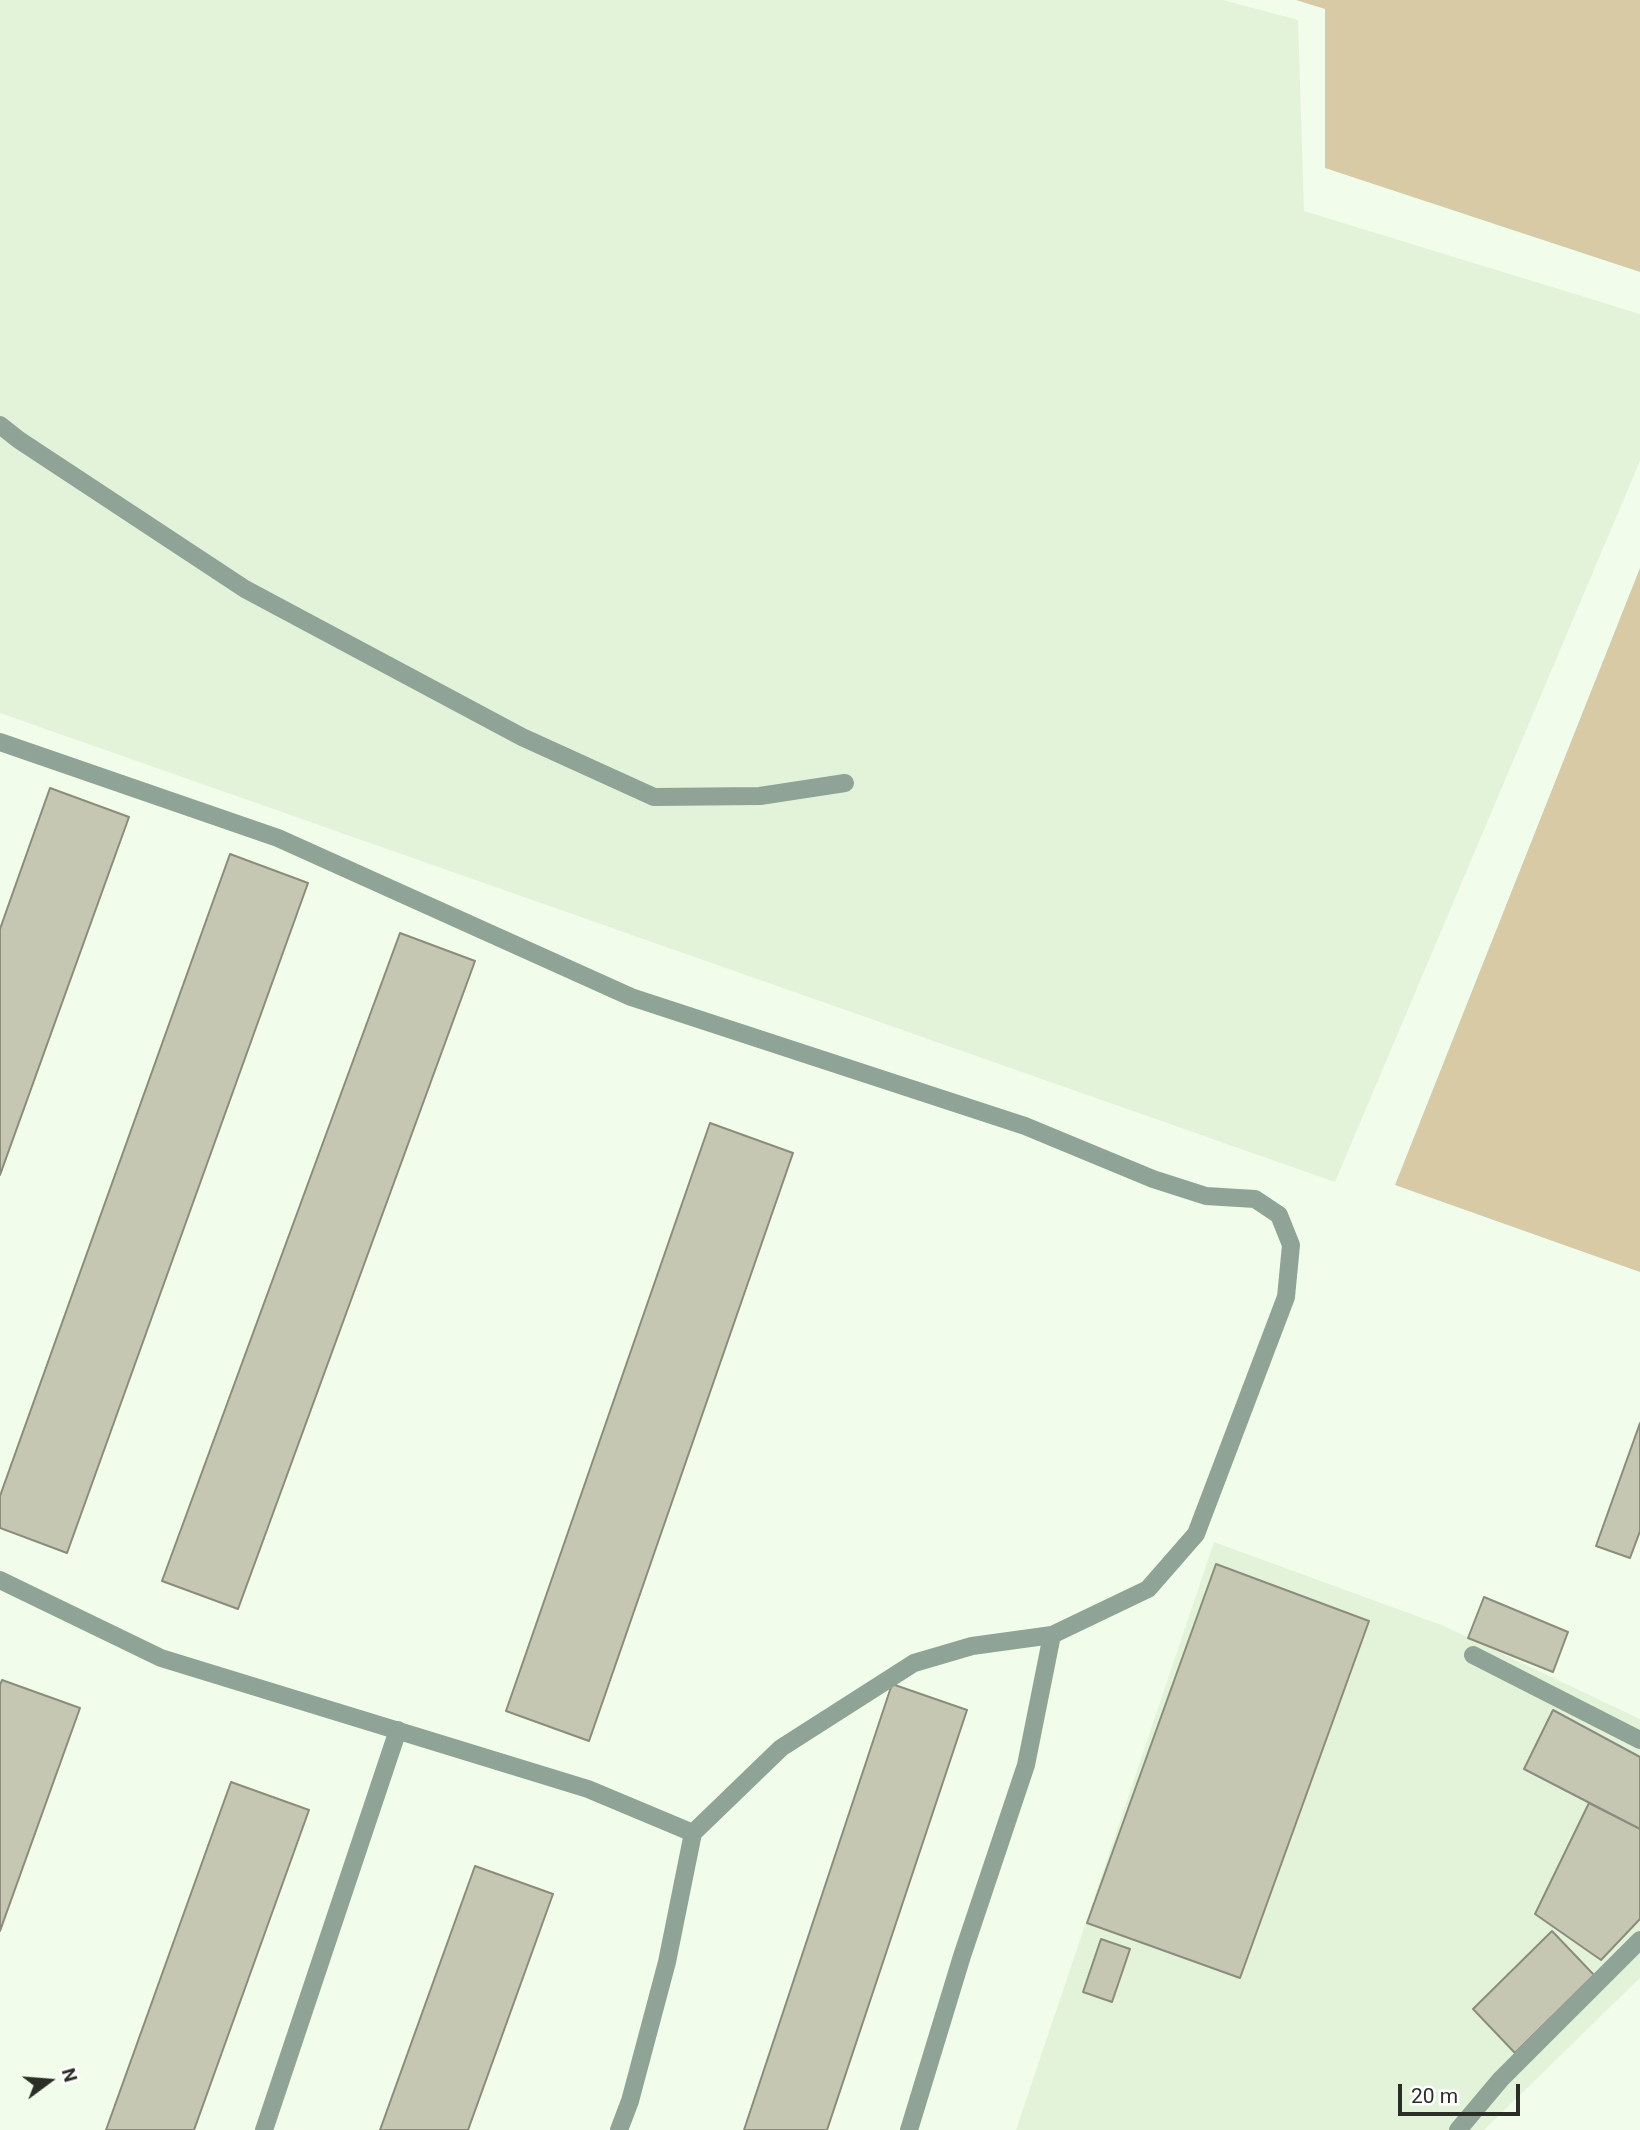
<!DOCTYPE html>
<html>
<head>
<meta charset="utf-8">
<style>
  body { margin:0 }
  #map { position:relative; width:1640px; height:2130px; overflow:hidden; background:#f1fdea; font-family:Roboto,sans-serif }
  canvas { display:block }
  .north { position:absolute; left:14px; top:2046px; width:70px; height:70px; -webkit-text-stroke:5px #fff; paint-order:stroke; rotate:74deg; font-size:19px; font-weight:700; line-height:28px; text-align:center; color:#2a2e27 }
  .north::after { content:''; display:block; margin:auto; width:24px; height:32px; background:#2a2e27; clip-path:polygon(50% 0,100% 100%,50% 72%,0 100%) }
  .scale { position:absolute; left:1398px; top:2084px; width:122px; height:32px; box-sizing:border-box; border:4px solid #2a2e27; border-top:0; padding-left:9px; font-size:21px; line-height:24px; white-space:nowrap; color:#2a2e27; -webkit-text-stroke:5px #fff; paint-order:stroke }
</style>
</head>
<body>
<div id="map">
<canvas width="1640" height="2130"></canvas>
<div class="north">N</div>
<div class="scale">20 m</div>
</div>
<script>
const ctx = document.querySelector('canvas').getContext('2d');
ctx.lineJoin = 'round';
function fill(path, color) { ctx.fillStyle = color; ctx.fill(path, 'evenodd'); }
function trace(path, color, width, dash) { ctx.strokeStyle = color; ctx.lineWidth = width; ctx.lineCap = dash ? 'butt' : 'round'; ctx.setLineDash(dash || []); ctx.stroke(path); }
fill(new Path2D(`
  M0 0H1223L1298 20 1304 211 1640 314V461L1335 1182 0 713Z
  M1214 1542 1444 1626 1640 1719V1978L1484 2130H1016Z`), '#e3f3da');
fill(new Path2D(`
  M1296 0H1640V272L1325 168V9Z
  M1640 568V1272L1395 1185Z`), '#d9caa6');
const building = new Path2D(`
  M50 788 129 817 0 1175V929Z
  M230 854 308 883 67 1553 0 1528V1496Z
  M400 933 475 961 238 1609 162 1581Z
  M710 1123 793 1153 589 1741 506 1711Z
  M1640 1423V1531L1630 1558 1596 1546Z
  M1216 1564 1369 1621 1240 1978 1087 1923Z
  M1484 1597 1568 1632 1553 1672 1468 1638Z
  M2 1680 80 1708 0 1931V1685Z
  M892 1684 967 1710 827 2130H744Z
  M1553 1710 1640 1757V1829L1524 1769Z
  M231 1782 309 1810 194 2130H106Z
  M1589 1803 1640 1829V1919L1601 1960 1535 1914Z
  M475 1866 553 1894 468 2130H380Z
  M1552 1931 1594 1975 1515 2053 1473 2009Z
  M1101 1939 1130 1949 1112 2002 1083 1992Z`);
fill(building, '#c5c7b3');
trace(building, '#8b8d7a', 2);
trace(new Path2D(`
  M0 425 19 440 245 589 522 737 654 797 760 796 845 783
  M0 742 278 838 631 997 1025 1126 1153 1179 1206 1196 1255 1199 1279 1215 1291 1245 1286 1297 1196 1534 1148 1589 1052 1635 972 1646 914 1663 781 1748 693 1833 667 1962 630 2101 619 2130
  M0 1580 161 1658 588 1789 693 1833
  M264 2130 398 1730
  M909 2130 962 1956 1026 1765 1052 1635
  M1458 2130 1501 2079 1640 1940`), '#8fa496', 18);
trace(new Path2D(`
  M1473 1655 1640 1740`), '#8fa496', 18);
</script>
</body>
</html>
